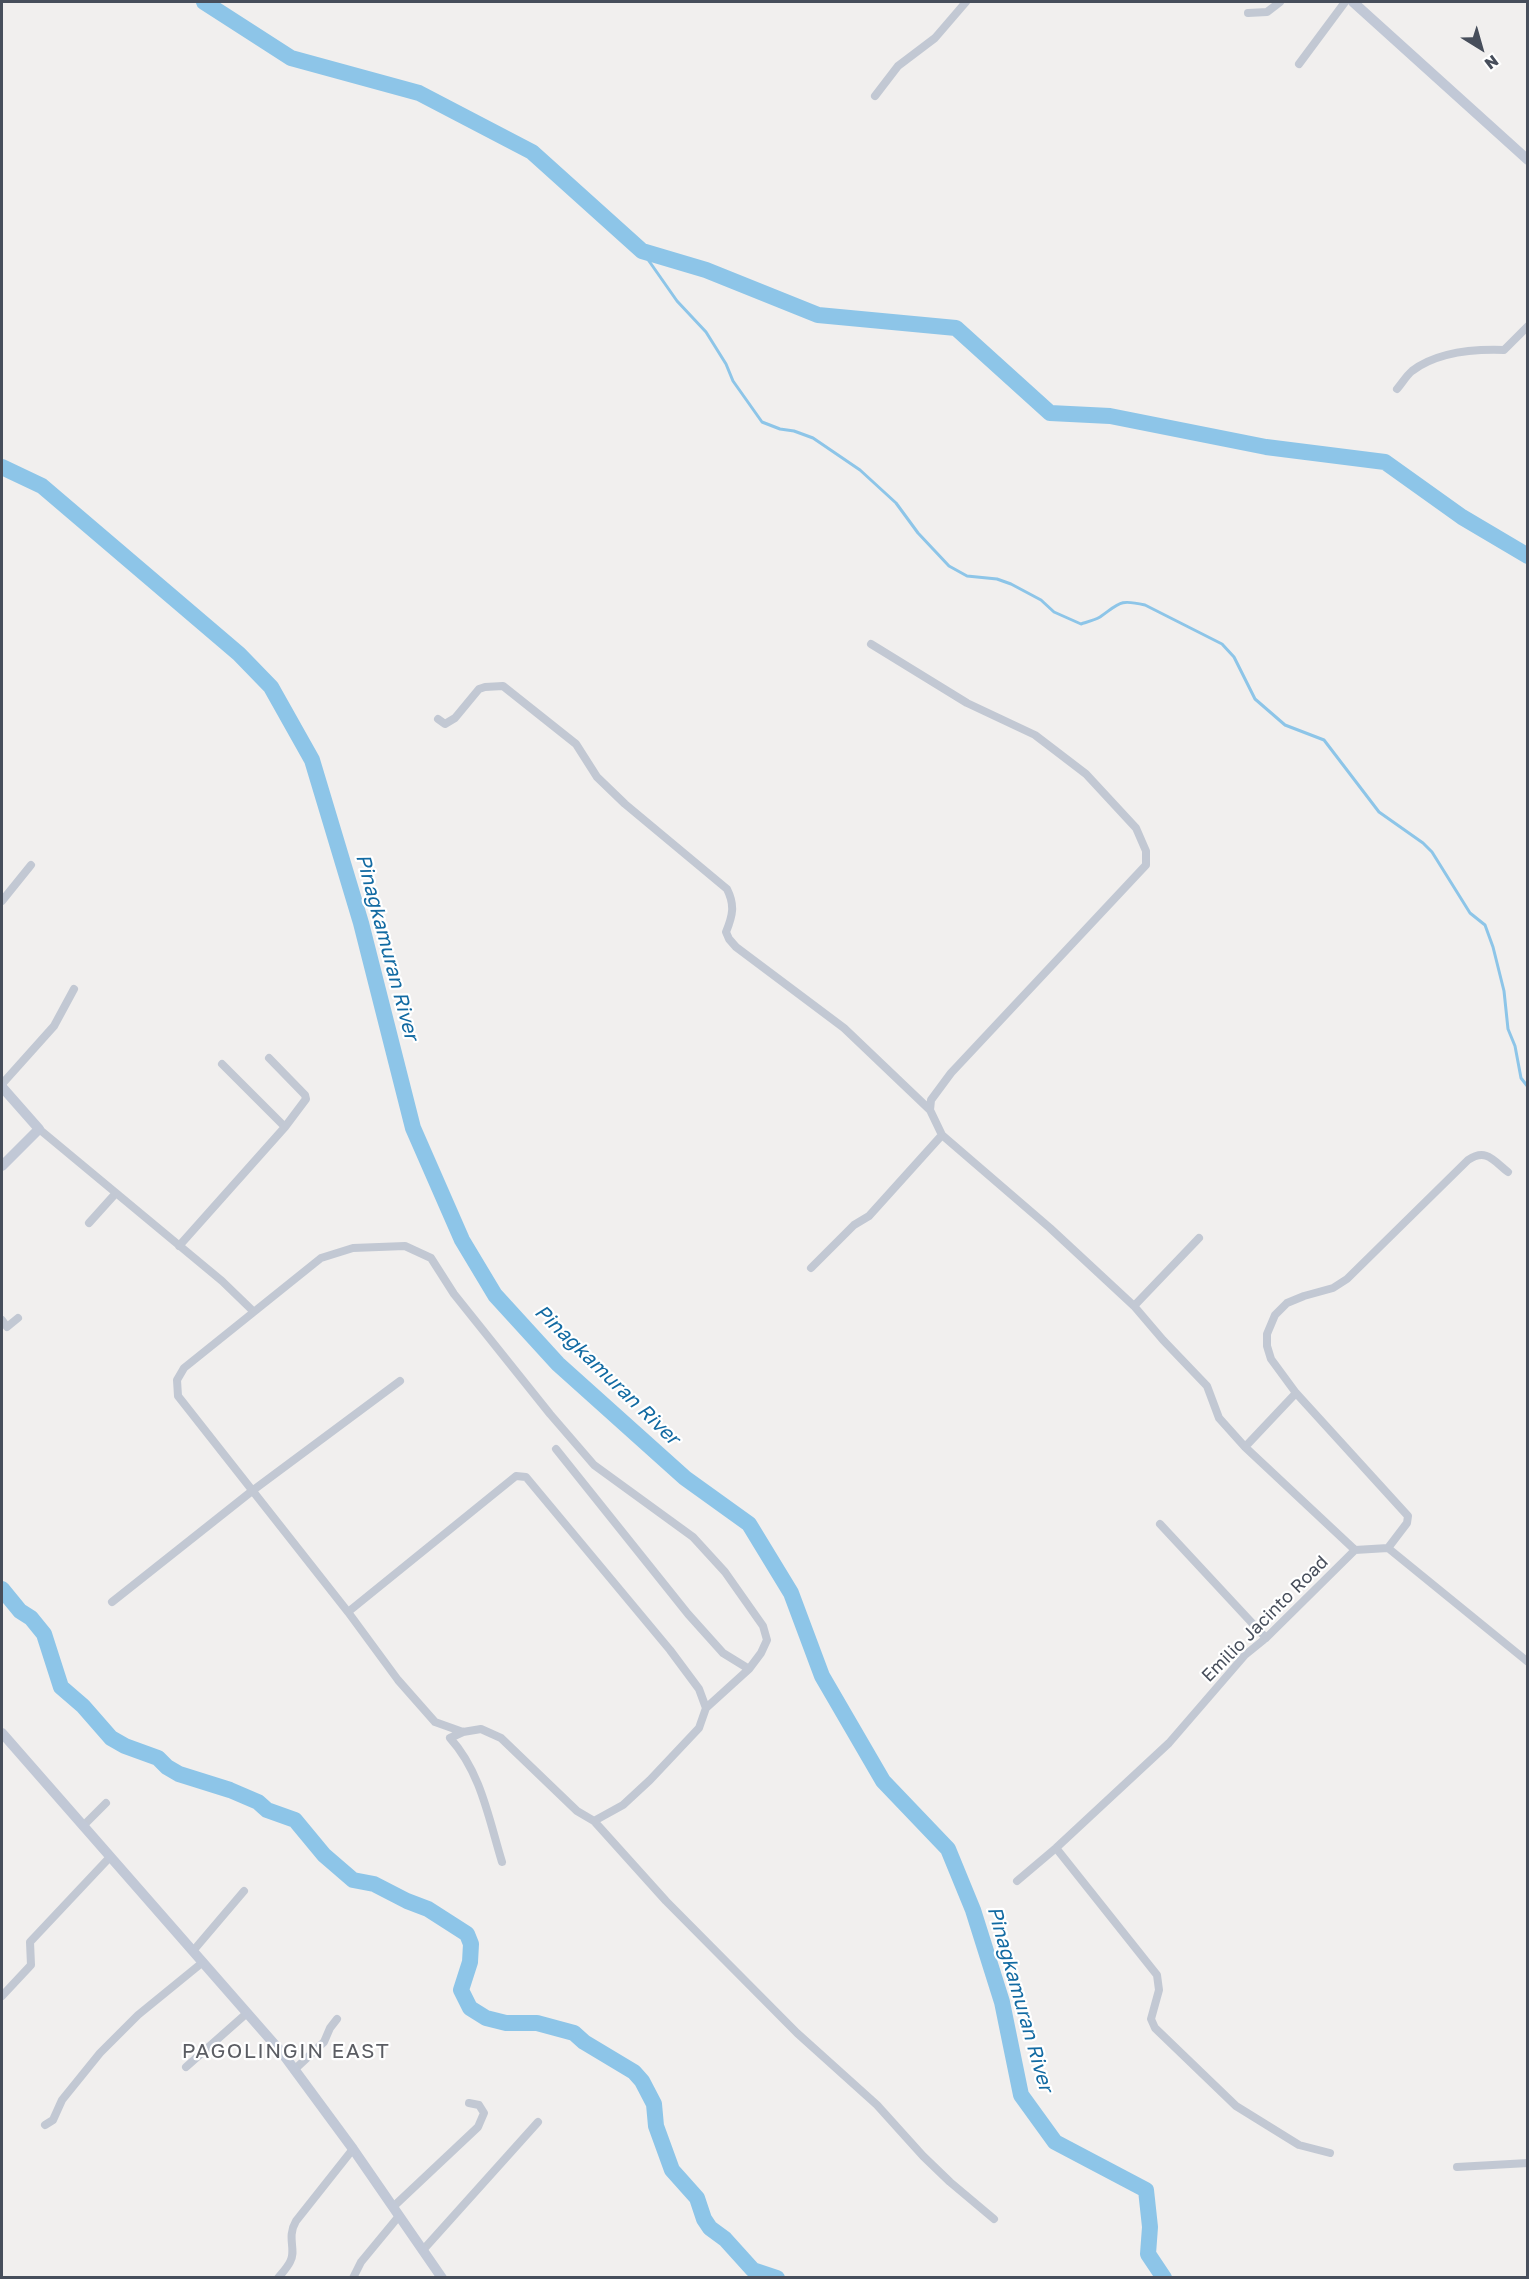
<!DOCTYPE html>
<html>
<head>
<meta charset="utf-8">
<style>
  body { margin:0 }
  #map { position:relative; width:1529px; height:2279px; overflow:hidden; background:#f1efee; font-family:"Golos Text",sans-serif }
  canvas { display:block }
  .frame { position:absolute; inset:0; border:3px solid #474e5b; pointer-events:none }
  .north { position:absolute; left:1451px; top:18px; width:60px; height:60px; -webkit-text-stroke:4px #fff; paint-order:stroke; rotate:143deg; font-size:16px; font-weight:700; line-height:24px; text-align:center; color:#474e5b }
  .north::after { content:''; display:block; margin:auto; width:21px; height:27px; background:#474e5b; clip-path:polygon(50% 0,100% 100%,50% 72%,0 100%) }
</style>
</head>
<body>
<div id="map">
<canvas width="1529" height="2279"></canvas>
<div class="frame"></div>
<div class="north">N</div>
</div>
<script>
const ctx = document.querySelector('canvas').getContext('2d');
ctx.lineJoin = 'round';
function trace(path, color, width, dash) { ctx.strokeStyle = color; ctx.lineWidth = width; ctx.lineCap = dash ? 'butt' : 'round'; ctx.setLineDash(dash || []); ctx.stroke(path); }
function label(font, color, halo, rows, align = 'center') {
  ctx.font = font + ' "Golos Text",sans-serif'; ctx.lineWidth = 4.5; ctx.setLineDash([]); ctx.textBaseline = 'middle'; ctx.strokeStyle = halo; ctx.fillStyle = color; for (const [text, x, y, turn = 0] of rows) {
    ctx.save(); ctx.translate(x, y); ctx.rotate((+turn || 0) * Math.PI / 180); ctx.textAlign = isNaN(turn) ? turn : align; if (halo) ctx.strokeText(text, 0, 0); ctx.fillText(text, 0, 0); ctx.restore();
  }
}
trace(new Path2D(`
  M642 251 677 301 706 332 726 364 733 381 762 422 780 429 794 431 813 438 860 470 896 503 918 533 949 566 967 576 997 579 1011 584 1041 600 1054 612 1081 624C1087 622 1095 620 1100 617 1120 603 1119 599 1145 605L1222 644 1234 657 1255 699 1285 725 1324 740 1379 812 1423 843 1432 852 1470 913 1485 925 1493 947 1504 991 1508 1029 1515 1046 1521 1078 1528 1087`), '#8dc5e8', 3);
trace(new Path2D(`
  M204 2 291 58 419 93 532 152 642 251 706 270 818 315 956 328 1050 413 1110 416 1266 447 1385 462 1462 517 1528 556
  M2 467 42 486 239 654 271 687 312 760 361 923 413 1128 462 1240 495 1295 558 1364 685 1478 749 1524 791 1593 822 1676 883 1781 948 1849 973 1910 1002 2002 1021 2095 1055 2142 1146 2190 1150 2227 1148 2254 1164 2278
  M2 1589 20 1611 31 1618 44 1634 61 1687 83 1706 111 1738 125 1746 158 1758 167 1767 179 1774 230 1790 258 1802 267 1810 295 1820 324 1855 353 1880 374 1884 407 1901 428 1909 467 1934 471 1944 470 1962 461 1990 470 2008 486 2018 506 2023H537L574 2033 584 2042 634 2072 642 2081 654 2104 656 2126 672 2170 697 2198 704 2219 710 2228 725 2239 753 2270 777 2278`), '#8dc5e8', 16);
trace(new Path2D(`
  M1248 13 1267 12 1280 2
  M1299 64 1345 2
  M875 96 898 66 935 38 966 2
  M1397 389C1402 383 1407 375 1412 371 1437 352 1475 349 1504 350L1528 326
  M871 644 967 703 1035 735 1086 774 1136 828 1146 851V865L951 1073 931 1100 930 1110 942 1135 1050 1228 1134 1306 1163 1340 1207 1386 1219 1418 1245 1447 1355 1550
  M438 719 445 724 455 718 479 689 485 687 503 686 576 744 597 777 625 804 727 889C735 905 733 915 726 932L729 939 736 947 844 1028 930 1110
  M2 901 31 865
  M222 1064 285 1127
  M2 1084 54 1026 74 989
  M39 1129 222 1281 253 1311
  M89 1223 116 1193
  M179 1246 285 1127 306 1099 305 1095 269 1058
  M811 1268 854 1225 869 1216 942 1135
  M1134 1306 1199 1238
  M2 1320 7 1327 18 1318
  M1245 1447 1296 1393
  M556 1449 688 1614 723 1653 749 1669
  M1160 1524 1266 1638
  M1388 1548 1407 1523 1408 1516 1296 1393 1271 1359 1267 1346V1334L1275 1315 1287 1303 1304 1296 1333 1288 1347 1279 1468 1160C1486 1148 1493 1160 1508 1172
  M112 1602 252 1491 400 1381
  M348 1612 516 1476 526 1477 670 1650 699 1689 706 1708
  M463 1732 450 1738C481 1772 489 1820 502 1862
  M594 1821 623 1805 650 1780 699 1728 706 1708 749 1669 761 1653 767 1640 763 1626 725 1572 693 1537 594 1465 550 1414 454 1294 431 1258 405 1246 353 1248 321 1258 184 1368 177 1380 178 1396 348 1612 398 1680 435 1722 463 1732 481 1729 501 1738 577 1811 594 1821 666 1901 797 2033 877 2105 923 2156 950 2182 994 2219
  M83 1826 106 1803
  M1056 1848 1157 1975 1159 1990 1151 2019 1155 2028 1236 2106 1299 2145 1330 2153
  M1017 1881 1056 1848 1169 1743 1245 1655 1266 1638 1355 1550 1388 1548 1528 1662
  M193 1951 244 1891
  M2 1996 31 1965 30 1942 110 1857
  M186 2067 247 2013
  M294 2070 324 2042 330 2028 337 2019
  M45 2125 53 2120 62 2100 100 2053 138 2015 203 1962
  M1457 2167 1528 2163
  M393 2207 478 2127 484 2113 479 2105 469 2103
  M423 2250 538 2122
  M278 2278C282 2273 287 2268 290 2262 297 2250 286 2238 296 2221L353 2149
  M353 2278 361 2262 399 2216`), '#c2c8d3', 8);
trace(new Path2D(`
  M1353 2 1528 160
  M2 1087 39 1129 2 1166
  M2 1733 283 2054 353 2149 442 2278`), '#c1c8d6', 10);
label('18px', '#474e5b', '#fff', [
  ["Emilio Jacinto Road",1265,1619,-45]
]);
label('italic 20px', '#126aa2', '#fff', [
  ["Pinagkamuran River",387,947,75],
  ["Pinagkamuran River",607,1375,44],
  ["Pinagkamuran River",1020,1999,74]
]);
ctx.letterSpacing = '1.5px';
label('21px', '#5b5d63', '#fff', [
  ["PAGOLINGIN EAST",286,2051]
]);
ctx.letterSpacing = '0px';
</script>
</body>
</html>
